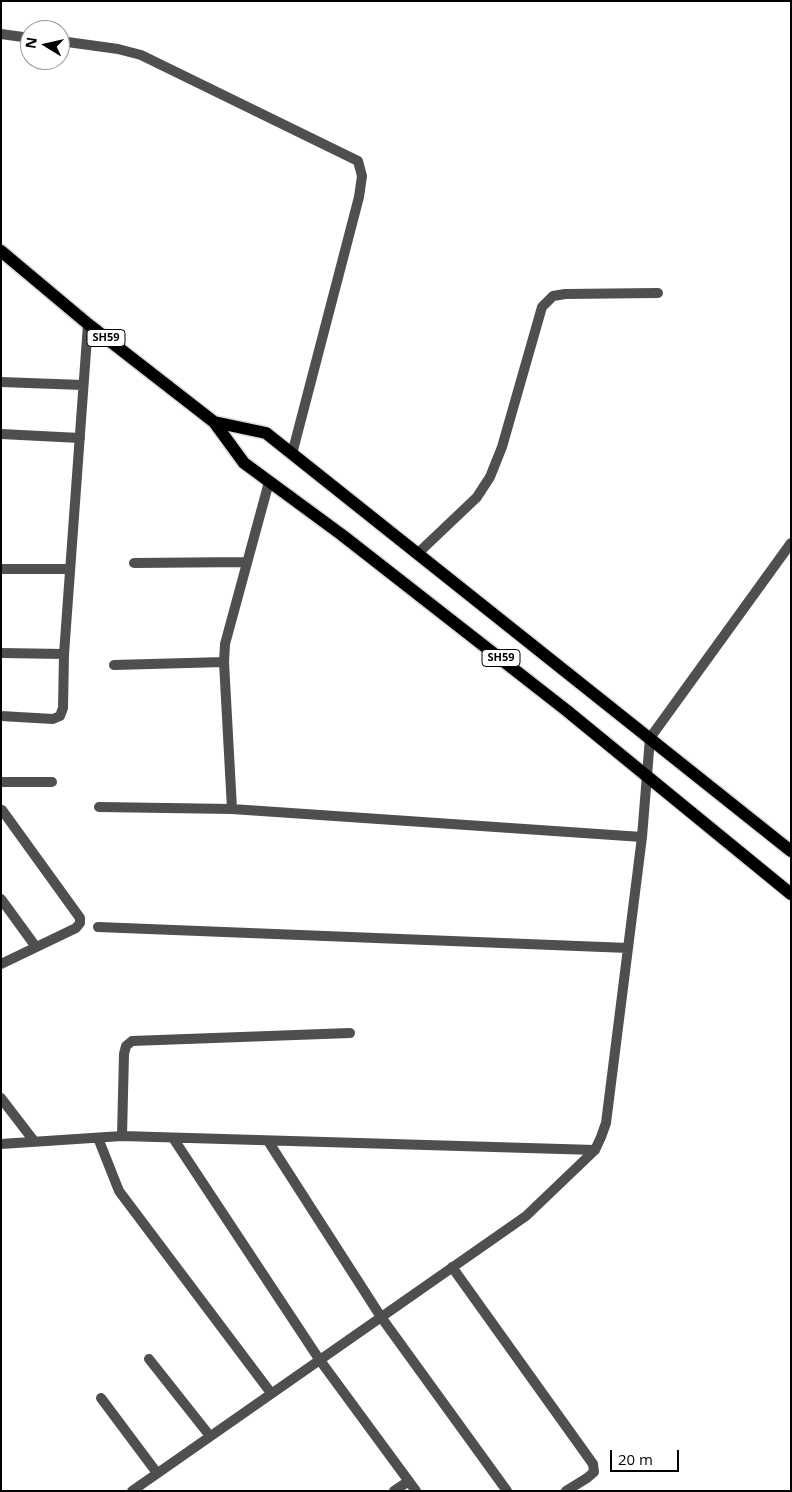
<!DOCTYPE html>
<html>
<head>
<meta charset="utf-8">
<style>
  body { margin:0 }
  #map { position:relative; width:792px; height:1492px; overflow:hidden; background:#fff; font-family:"Open Sans",sans-serif }
  canvas { display:block }
  .frame { position:absolute; inset:0; border:2px solid #000; pointer-events:none }
  .north { position:absolute; left:20px; top:20px; width:50px; height:50px; box-sizing:border-box; background:#fff; border:1px solid #999; border-radius:50%; rotate:279deg; font-size:14px; font-weight:700; line-height:20px; text-align:center; color:#000 }
  .north::after { content:''; display:block; margin:auto; width:18px; height:22px; background:#000; clip-path:polygon(50% 0,100% 100%,50% 72%,0 100%) }
  .scale { position:absolute; left:610px; top:1450px; width:69px; height:22px; box-sizing:border-box; border:2px solid #000; border-top:0; padding-left:6px; font-size:15px; line-height:18px; white-space:nowrap; color:#000; -webkit-text-stroke:4px #fff; paint-order:stroke }
</style>
</head>
<body>
<div id="map">
<canvas width="792" height="1492"></canvas>
<div class="frame"></div>
<div class="north">N</div>
<div class="scale">20 m</div>
</div>
<script>
const ctx = document.querySelector('canvas').getContext('2d');
ctx.lineJoin = 'round';
function trace(path, color, width, dash) { ctx.strokeStyle = color; ctx.lineWidth = width; ctx.lineCap = dash ? 'butt' : 'round'; ctx.setLineDash(dash || []); ctx.stroke(path); }
function label(font, color, halo, rows, align = 'center') {
  ctx.font = font + ' "Open Sans",sans-serif'; ctx.lineWidth = 4; ctx.setLineDash([]); ctx.textBaseline = 'middle'; ctx.strokeStyle = halo; ctx.fillStyle = color; for (const [text, x, y, turn = 0] of rows) {
    ctx.save(); ctx.translate(x, y); ctx.rotate((+turn || 0) * Math.PI / 180); ctx.textAlign = isNaN(turn) ? turn : align; if (halo) ctx.strokeText(text, 0, 0); ctx.fillText(text, 0, 0); ctx.restore();
  }
}
const primary = new Path2D(`
  M1 251 88 324 214 422 244 463 342 535 566 710 791 894
  M214 422 266 433 791 851`);
trace(primary, '#dbdbdb', 15);
trace(new Path2D(`
  M1 34 30 38
  M60 41 118 49 141 55 358 161 362 176 359 197 292 454
  M417 554 477 497 490 477 502 447 542 307 553 296 565 294 658 293
  M650 738 791 543`), '#4f4f4f', 10);
trace(new Path2D(`
  M1 382 83 385
  M1 434 80 438
  M134 563 247 562
  M1 569H70
  M1 653 64 654
  M114 665 224 662
  M1 716 53 719 60 716 63 708 64 654 88 324
  M1 782H52
  M99 807 232 809 642 837
  M232 809 224 662 225 644 269 482
  M1 899 36 947
  M98 927 628 948
  M1 964 76 928 80 923V918L2 810
  M1 1098 34 1141
  M122 1136 124 1054 126 1046 132 1041 350 1033
  M98 1138 119 1191 271 1393
  M173 1138 319 1359 416 1491
  M268 1141 381 1317 507 1491
  M1 1144 122 1136 595 1150
  M452 1267 593 1464 594 1472 587 1478 566 1491
  M149 1359 210 1436
  M101 1398 157 1473
  M132 1491 526 1216 595 1150 601 1137 606 1123 642 837 650 738
  M394 1491 409 1481`), '#4f4f4f', 10);
trace(primary, '#000', 12);
for (const [x, y, w] of [
  [106,338,38],
  [501,658,38]
]) { const box = new Path2D(); box.roundRect(x - w / 2, y - 8.5, w, 17, 4); ctx.fillStyle = '#fff'; ctx.fill(box); trace(box, '#000', 1); }
label('bold 11px', '#000', null, [
  ["SH59",106,338],
  ["SH59",501,658]
]);
</script>
</body>
</html>
